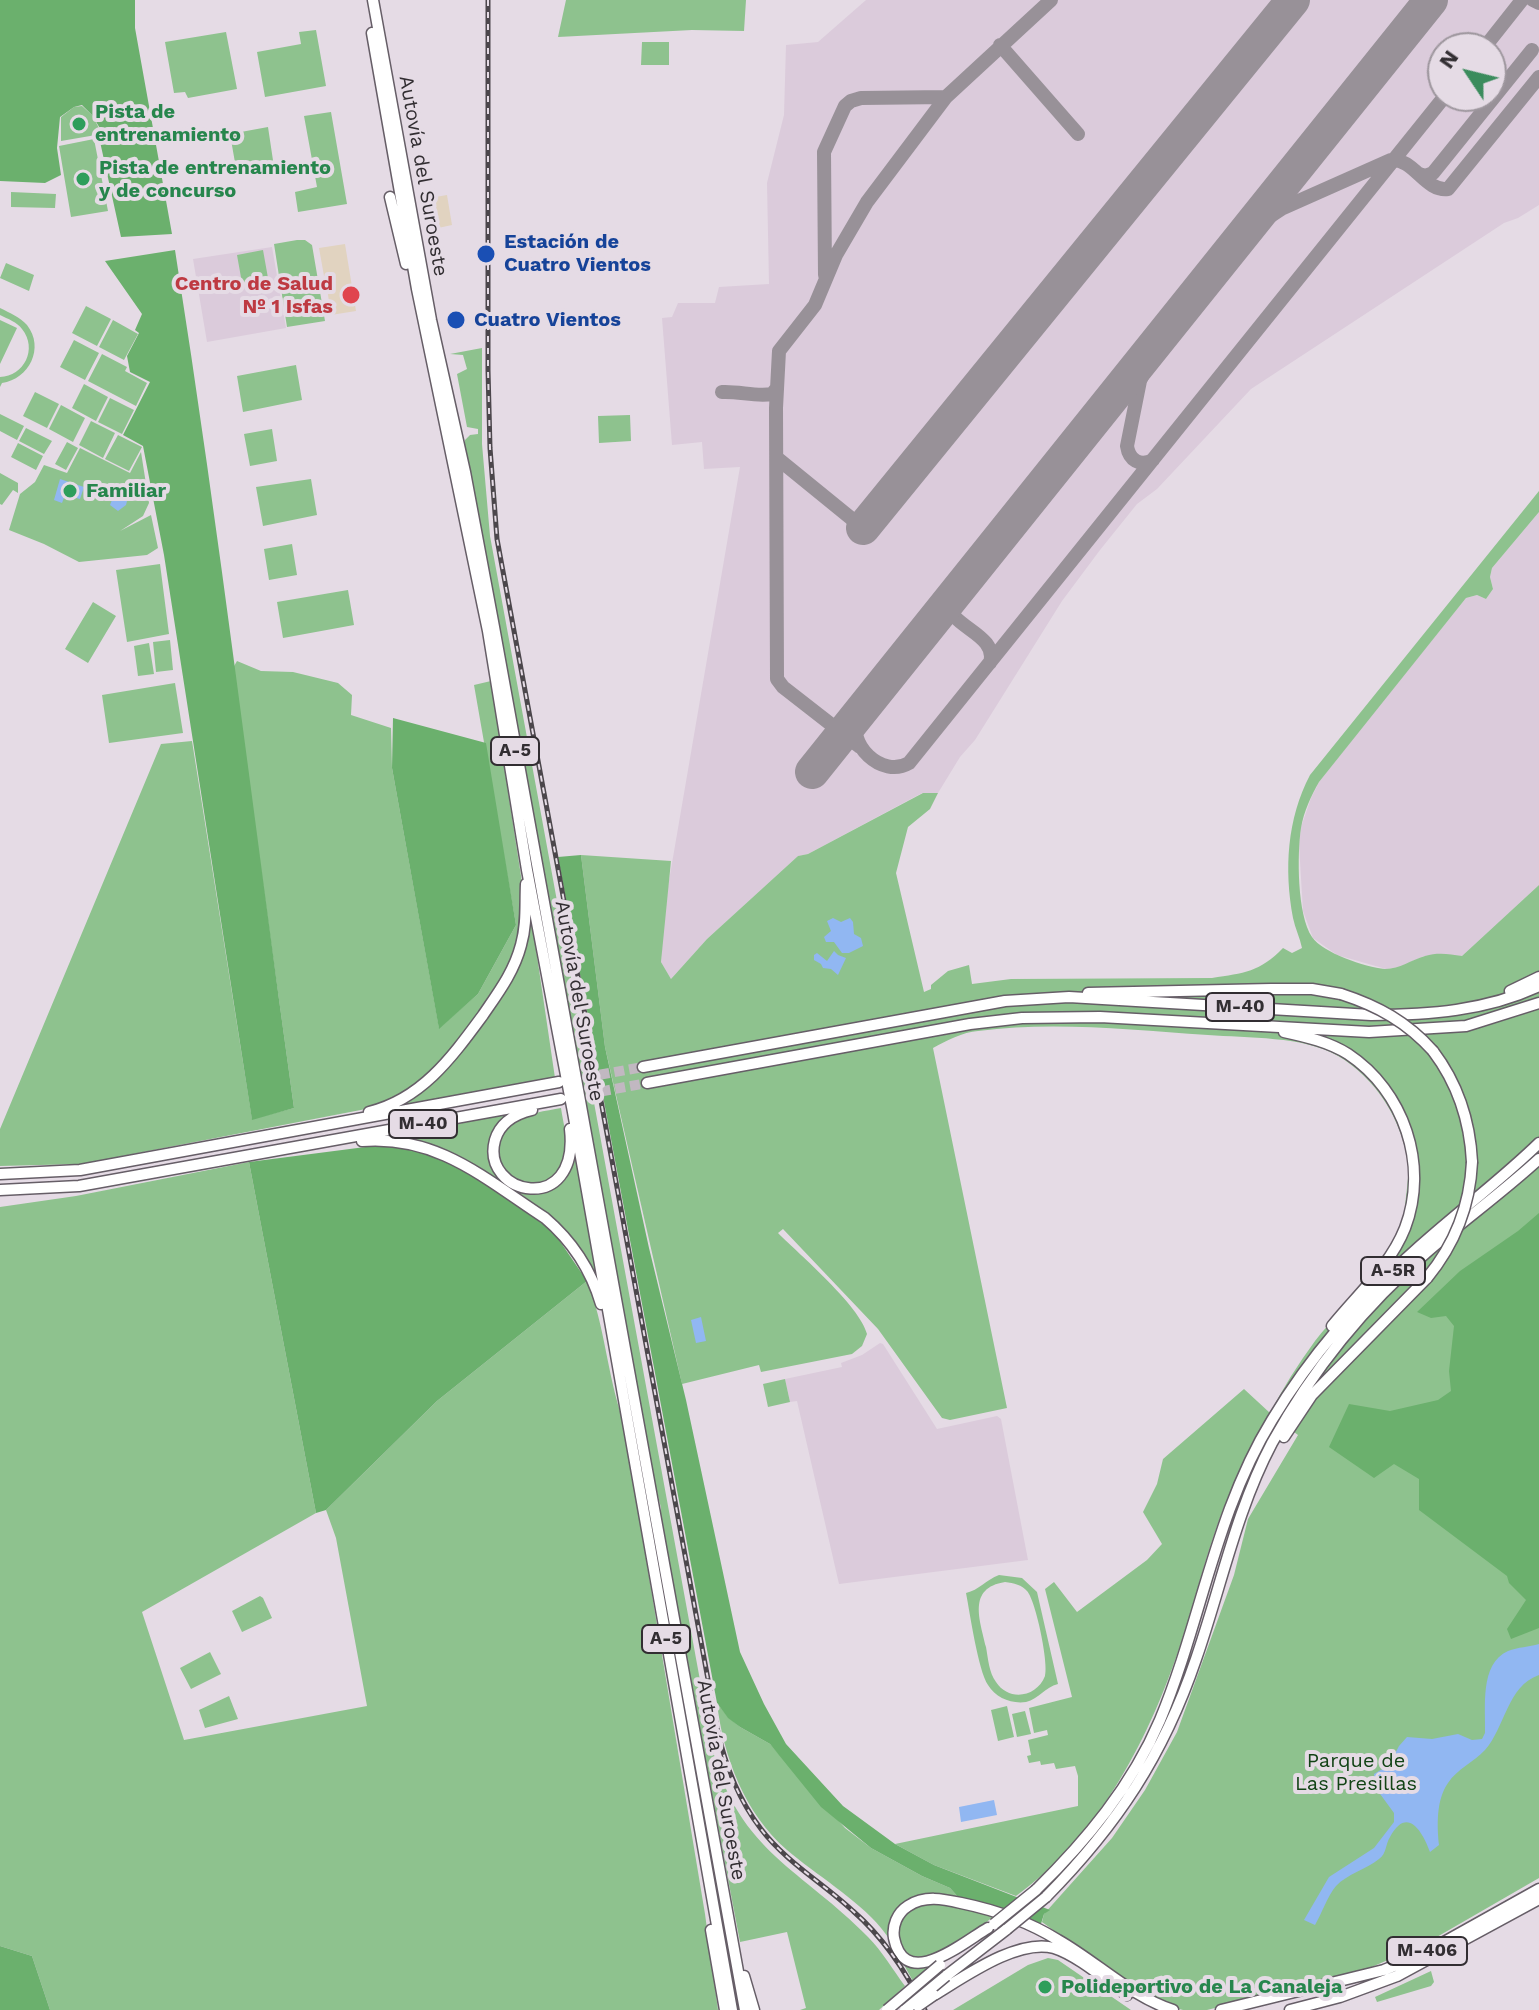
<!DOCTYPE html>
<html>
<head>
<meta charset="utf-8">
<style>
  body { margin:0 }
  #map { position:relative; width:1539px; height:2010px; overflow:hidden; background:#e5dbe5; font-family:"Work Sans",sans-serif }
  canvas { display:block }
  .north { position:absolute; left:1427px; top:32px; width:80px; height:80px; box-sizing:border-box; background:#e5dbe5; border:2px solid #9d969d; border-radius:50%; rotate:305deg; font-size:22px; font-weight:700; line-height:32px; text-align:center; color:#322e32 }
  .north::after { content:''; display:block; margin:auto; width:28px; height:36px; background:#3b8c5d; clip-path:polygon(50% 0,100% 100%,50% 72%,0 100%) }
</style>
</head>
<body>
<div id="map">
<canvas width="1539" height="2010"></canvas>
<div class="north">N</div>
</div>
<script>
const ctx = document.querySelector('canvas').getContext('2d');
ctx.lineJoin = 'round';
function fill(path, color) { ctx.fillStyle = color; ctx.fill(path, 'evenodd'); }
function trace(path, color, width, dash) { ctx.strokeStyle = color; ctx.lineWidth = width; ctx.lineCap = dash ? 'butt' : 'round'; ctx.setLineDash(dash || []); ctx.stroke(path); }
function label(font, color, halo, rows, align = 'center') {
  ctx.font = font + ' "Work Sans",sans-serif'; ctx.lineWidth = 8; ctx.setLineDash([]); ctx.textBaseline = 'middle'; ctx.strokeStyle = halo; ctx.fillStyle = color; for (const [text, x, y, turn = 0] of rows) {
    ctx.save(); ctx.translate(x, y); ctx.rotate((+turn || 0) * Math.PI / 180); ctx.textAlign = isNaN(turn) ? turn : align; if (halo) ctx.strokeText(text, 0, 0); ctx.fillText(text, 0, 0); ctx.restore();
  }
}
fill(new Path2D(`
  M447 195 452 225 429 230 424 199Z
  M345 244 356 311 331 315 327 288 330 287 329 276H324L319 248Z`), '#e1d3c0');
fill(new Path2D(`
  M866 0H1539V205L1518 218 1504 223 1251 389 1157 489 1137 504 1100 550 1062 601 975 740 960 757 938 793H922L808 854 798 856 707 939 671 979 661 962 665 904 740 467 704 469 702 442 672 445 662 318 672 317 678 303H715L719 287 769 284 767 183 784 115 786 45 818 42ZM1443 48H1491V96H1443Z
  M272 247 286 328 207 342 193 259Z
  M1539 512V885L1462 956H1424L1400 967 1386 969 1337 955 1313 938 1303 911 1299 845 1301 827 1311 798 1319 782 1368 719 1466 598 1477 595 1486 599 1493 589 1490 577 1492 568Z
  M880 1343 883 1344 937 1429 997 1416 1001 1419 1028 1560 839 1584 797 1401 790 1402 785 1379 842 1367 841 1363 862 1355Z`), '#dbcbdb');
fill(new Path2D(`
  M566 0H746L744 31 692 30 558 37Z
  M316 30 326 86 265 97 257 52 301 44 299 32Z
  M226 32 237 89 188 98 185 92 174 93 165 42Z
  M642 42H669V65H641Z
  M82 106 92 115 100 130 96 135 61 141V117L74 107Z
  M331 112 347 204 298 212 295 192 317 187 304 116Z
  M268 127 274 167 237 174 230 134Z
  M94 139 108 211 71 217 59 146Z
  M11 192 56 194 55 208 11 207Z
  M297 240H305L312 245 325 321 287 327 274 244Z
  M263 250 268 278 242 283 237 255Z
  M6 263 34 275 29 291 0 278Z
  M86 306 111 319 97 346 72 333Z
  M0 308C10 313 20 317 27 325 45 348 29 379 2 383L0 387V377C24 376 38 349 22 329 17 322 8 319 0 315Z
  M0 320 17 328 0 364Z
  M113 320 138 334 124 360 99 347Z
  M74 340 99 353 85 380 60 367Z
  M482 348V444L490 536 713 1751C739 1852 803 1870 868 1937 882 1951 893 1970 905 1986L879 2010H800L806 2008 787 1932 740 1942 660 1521 661 1508 650 1463 465 447V440L470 435 478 434V429L467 427 457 374 467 369 463 355 450 354Z
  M102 354 127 367 125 371 147 383 136 406 88 381Z
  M296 365 302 400 243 412 237 376Z
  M84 384 108 397 96 421 72 408Z
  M35 392 59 404 47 428 23 416Z
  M110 398 134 410 122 434 98 422Z
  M61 405 85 418 73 442 49 429Z
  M0 414 24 426 17 440 0 431Z
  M630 415 631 441 599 443 598 416Z
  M91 421 115 433 103 458 79 445Z
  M26 428 52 441 44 454 19 441Z
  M272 429 277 461 250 466 244 434Z
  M118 435 142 447 129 471 105 459Z
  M67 442 78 448 66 470 55 464Z
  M18 443 43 456 36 470 11 457Z
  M80 448 130 473 141 452 149 503 143 516 120 531 151 515 158 548 147 555 79 562 44 544 9 530 20 494 35 482 44 465 67 473Z
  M0 473 18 483V493L13 490 2 505 0 504Z
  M311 479 317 515 263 526 256 487Z
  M1539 491V512L1492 568 1490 577 1493 589 1486 599 1477 595 1466 598 1319 782C1311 796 1304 811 1301 828 1297 854 1297 915 1312 937 1323 953 1365 967 1385 969 1400 969 1411 960 1425 956 1438 952 1449 954 1462 956L1539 885V1878L1423 1945 1367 1969 1207 2010H1183L1161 2004 1120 1978 1042 1922 1044 1914 1112 1838 1145 1790 1177 1732 1234 1575 1248 1519 1298 1435 1270 1414C1249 1450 1229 1490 1216 1529 1203 1566 1194 1603 1182 1640 1151 1735 1100 1836 1016 1896L934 1865 895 1844 1078 1806V1776L1075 1766 1056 1769 1054 1763 1041 1765 1040 1761 1029 1763 1027 1756 1031 1755 1028 1740 1048 1735 1047 1730 1034 1733 1029 1708 1072 1697 1045 1589 1054 1582 1077 1612 1147 1560 1162 1544 1143 1512 1157 1484 1163 1459 1244 1389 1270 1413C1283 1388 1298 1364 1315 1341 1346 1301 1399 1260 1405 1207 1406 1194 1409 1178 1408 1165 1403 1121 1376 1078 1338 1056 1304 1036 1247 1038 1208 1035 1131 1030 1054 1021 978 1031 963 1032 946 1041 933 1048L1007 1408 950 1420 942 1418 878 1329 783 1229 778 1233C800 1255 860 1306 867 1334L862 1346 852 1354 761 1372 759 1365 682 1384 605 1047 581 855 671 861 661 962 671 979 707 939 798 856 808 854 923 793H938L930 809 908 827 896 873 924 992 931 989V985L948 971 969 965 972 984 1011 979 1212 978C1244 973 1260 972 1283 948L1292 953 1302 948C1300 938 1295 928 1293 918 1284 869 1287 819 1310 775Z
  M292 544 297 575 269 580 264 549Z
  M160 564 169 634 127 642 116 570Z
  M348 590 354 625 283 638 277 602Z
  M93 602 116 616 88 663 65 649Z
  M170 640 173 670 156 672 153 642Z
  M149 643 154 674 138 676 134 646Z
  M237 661 261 671 293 672 338 683 352 695 351 715 391 728 392 768 439 1028 478 994 516 925 474 685 491 681 523 889 524 905 517 949 502 981 442 1064 401 1096 371 1108 81 1164 0 1166V1129L161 744 192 741 252 1119 294 1108 233 668Z
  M175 683 183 733 109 743 102 695Z
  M528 895 555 1078 394 1107 436 1080 452 1064 515 973Z
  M561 1108C563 1123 569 1143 567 1158 565 1165 559 1173 552 1177 512 1204 476 1142 513 1121 527 1113 546 1111 561 1108Z
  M507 1114C454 1170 533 1219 566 1179 569 1175 571 1167 574 1161H576L598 1273C589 1267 586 1257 580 1249 574 1240 566 1233 559 1226 518 1185 449 1146 393 1137Z
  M249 1162 316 1513 142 1612 184 1740 367 1706 336 1538 326 1510 437 1401 587 1281C605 1325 607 1375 623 1420L705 1914 718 2010H50L32 1956 0 1946V1207L76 1196Z
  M785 1379 790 1402 768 1407 763 1384Z
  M999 1575 1022 1578 1037 1592 1058 1684C1045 1687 1039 1699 1026 1702 1011 1704 996 1698 988 1685 978 1670 970 1613 966 1593 979 1590 986 1580 999 1575ZM1005 1582C1014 1583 1022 1585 1027 1591 1036 1601 1049 1664 1045 1676 1037 1697 1009 1702 996 1682 989 1673 988 1658 986 1647 980 1620 967 1588 1005 1582Z
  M260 1596 263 1598 272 1618 242 1632 232 1611Z
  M210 1652 221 1674 191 1689 180 1668Z
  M229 1696 238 1719 205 1728 199 1710Z
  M717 1703 728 1717 740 1727 770 1744 845 1828 871 1848 922 1876 950 1888 960 1899 999 1912 913 1981C903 1964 894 1943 881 1928 857 1899 815 1874 787 1850 745 1814 723 1756 717 1703Z
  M1007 1706 1014 1737 998 1741 991 1710Z
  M1025 1711 1031 1734 1017 1737 1012 1714Z
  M1048 1958 1058 1960 1131 2010H953L1028 1965Z
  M1431 1971 1434 1982 1431 1986 1377 2002 1375 1997Z`), '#8ec28e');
fill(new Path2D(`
  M0 0H135V28L172 234 121 237 99 137 101 130 92 115 82 105 74 107 60 117 57 148 61 175 45 183 0 181Z
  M175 250C220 535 254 822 294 1108L252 1120 164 555 143 446 123 435 150 382 130 372 127 356 139 333 135 330 142 314 105 261Z
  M393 718 486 743 516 925 478 994 439 1029 392 768Z
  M581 855 605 1047 649 1248 686 1400 740 1652 764 1704 786 1744 843 1806 895 1844 934 1865 1050 1910 1044 1914 1040 1927 960 1899 950 1888 922 1876 871 1848 821 1807 770 1744 740 1727 728 1718 717 1703 558 857Z
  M373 1146 413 1148 447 1160 523 1208 555 1234 587 1281 437 1401 326 1510 316 1513 249 1162Z
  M1539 1213V1628L1511 1639 1507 1629 1526 1600 1509 1583 1507 1576 1419 1510V1479L1394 1464 1374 1478 1329 1447 1349 1404 1390 1411 1438 1400 1451 1391 1449 1371 1454 1326 1446 1316 1431 1318 1417 1312 1460 1271 1518 1231Z
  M0 1946 32 1956 50 2010H0Z`), '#6bb06d');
fill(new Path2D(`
  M60 479 84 487 80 499 65 495 62 503 54 500Z
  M115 486 129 493 126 505 118 511 110 505 114 495 112 490Z
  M833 918 841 922 850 918 853 922 854 934 861 938 863 946 849 953H842L834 942H826L824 937 831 931 827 921Z
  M834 951 838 955 846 958 838 975 831 969 823 968 821 964 814 960V955L817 953 827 961Z
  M701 1317 706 1341 696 1343 691 1320Z
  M1539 1644V1675C1507 1686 1505 1728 1485 1750 1474 1762 1457 1769 1448 1783 1436 1800 1437 1826 1439 1845L1430 1852C1423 1832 1407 1805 1390 1837 1385 1845 1387 1853 1379 1859 1367 1869 1347 1874 1336 1886 1327 1897 1322 1913 1315 1925L1304 1920 1329 1877 1374 1848 1394 1822V1813L1375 1787 1374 1774 1389 1765 1399 1746 1407 1737 1432 1739 1458 1734 1472 1740 1482 1739 1485 1733C1486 1708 1479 1664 1508 1651 1518 1647 1529 1647 1539 1644Z
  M994 1800 997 1815 961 1822 959 1807Z`), '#91b7f2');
trace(new Path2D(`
  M1533 0 1539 3
  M1000 45 1078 134
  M1484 48 1522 0
  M1419 174 1425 176 1433 173 1532 50
  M1245 233 1283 208 1391 160C1414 158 1425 192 1448 189L1539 77
  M825 275 824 152 845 106 851 101 861 98 946 97
  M722 392C739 391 756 397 772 394L777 388
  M777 458 863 528
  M1153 460C1140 467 1129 460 1127 446L1140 381 1158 341
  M955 594 952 601 954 616C967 631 997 640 990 663
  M858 715C845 744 882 779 909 763L1445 96
  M860 747 783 687 777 679 776 408 779 351 815 305 836 255 867 202 946 97 1051 0`), '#989198', 14);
trace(new Path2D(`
  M863 528 1293 0
  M812 772 1431 0`), '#989198', 34);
trace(new Path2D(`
  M570 1080 643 1067
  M571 1097 647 1083`), '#c1b8c1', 10, [10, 5]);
const highway = new Path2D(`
  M373 0 431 320 465 472 494 627 745 2010
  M372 33 417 289 488 631 527 870 573 1112 732 2010
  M390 197 406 264
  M1510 991 1539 977
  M1088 993 1271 989H1312L1341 994
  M1284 1032C1307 1037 1329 1042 1348 1054 1404 1091 1429 1165 1405 1228 1390 1266 1357 1295 1332 1326
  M1433 1051C1458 1084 1470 1121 1472 1162
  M643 1067 1005 1001 1069 997 1371 1015C1428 1015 1486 1011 1539 986
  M647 1083 970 1024 1022 1018 1100 1017 1369 1032 1466 1026 1539 1003
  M532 1110C515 1114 500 1123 495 1140 480 1195 580 1218 570 1129
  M369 1112C422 1099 452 1057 483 1015 498 993 514 972 521 945 527 924 525 905 526 884
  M362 1141C438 1135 485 1179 545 1218 572 1241 591 1270 601 1304
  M0 1174 80 1170 559 1082
  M0 1190 79 1186 561 1099
  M1284 1437 1312 1395 1427 1278
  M1036 1890C1086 1841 1132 1786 1160 1720 1201 1622 1215 1513 1272 1420 1311 1355 1363 1296 1420 1246 1459 1211 1501 1180 1539 1143
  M1046 1897C1117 1825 1163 1756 1196 1659 1221 1587 1236 1511 1272 1443 1312 1371 1365 1305 1427 1252 1464 1220 1503 1192 1539 1159
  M988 1928C965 1941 905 1993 894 1938 892 1926 897 1913 908 1906 925 1895 943 1899 961 1903 995 1910 1029 1922 1058 1940 1097 1962 1130 1996 1173 2010
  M711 1930 725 2010
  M744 1976 754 2010
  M946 1976 1007 1929
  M934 1995C964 1977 1018 1938 1054 1948 1077 1955 1107 1981 1127 1995
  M1221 2010 1384 1970 1419 1956 1539 1889
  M1290 2010 1340 1997 1397 1976 1539 1899`);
trace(highway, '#665e67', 13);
trace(highway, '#fff', 10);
const rail = new Path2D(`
  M488 0V370L490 448 497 539 717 1728C725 1765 738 1799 761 1829 786 1862 823 1883 853 1911 884 1938 907 1973 925 2010`);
trace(rail, '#4c474c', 5);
trace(rail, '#e5dbe5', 2, [6]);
const highwayBridge = new Path2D(`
  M1341 994C1378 1006 1407 1022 1433 1051
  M1427 1278C1455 1244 1470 1206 1472 1162
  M994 1924 1036 1890
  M1007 1929 1046 1897
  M918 2006 934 1995
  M887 2010 940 1965
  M905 2010 946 1976`);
trace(highwayBridge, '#665e67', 13, []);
trace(highwayBridge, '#fff', 10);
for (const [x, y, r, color] of [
  [79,124,8,"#2e9e5b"],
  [83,179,8,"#2e9e5b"],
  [486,254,10,"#1a4fb4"],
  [351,295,10,"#e0444e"],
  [456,320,10,"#1a4fb4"],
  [70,491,8,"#2e9e5b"],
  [1045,1987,8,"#2e9e5b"]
]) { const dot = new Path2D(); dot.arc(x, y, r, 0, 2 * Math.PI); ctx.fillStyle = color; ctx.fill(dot); trace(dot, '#e5dbe5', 3); }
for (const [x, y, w] of [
  [515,751,48],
  [1240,1007,68],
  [423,1124,68],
  [1393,1271,64],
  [666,1639,48],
  [1427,1951,80]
]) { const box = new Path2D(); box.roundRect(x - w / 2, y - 14, w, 28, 6); ctx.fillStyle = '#e5dbe5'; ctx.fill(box); trace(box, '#322e32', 2); }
label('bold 18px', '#322e32', null, [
  ["A-5",515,751],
  ["M-40",1240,1007],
  ["M-40",423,1124],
  ["A-5R",1393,1271],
  ["A-5",666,1639],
  ["M-406",1427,1951]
]);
label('bold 20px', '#27864d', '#e5dbe5', [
  ["Pista de",95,112],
  ["entrenamiento",95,135],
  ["Pista de entrenamiento",99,168],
  ["y de concurso",99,191],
  ["Familiar",86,491],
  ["Polideportivo de La Canaleja",1061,1987]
], 'left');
label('20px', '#322e32', '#e5dbe5', [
  ["Autovía del Suroeste",423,176,80],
  ["Autovía del Suroeste",579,1001,80],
  ["Autovía del Suroeste",721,1780,80]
]);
label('bold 20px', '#164399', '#e5dbe5', [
  ["Estación de",504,242],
  ["Cuatro Vientos",504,265],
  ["Cuatro Vientos",474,320]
], 'left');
label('bold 20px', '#be3a42', '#e5dbe5', [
  ["Centro de Salud",333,284],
  ["Nº 1 Isfas",333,307]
], 'right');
label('20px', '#124316', '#e5dbe5', [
  ["Parque de",1356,1761],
  ["Las Presillas",1356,1784]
]);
</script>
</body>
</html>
